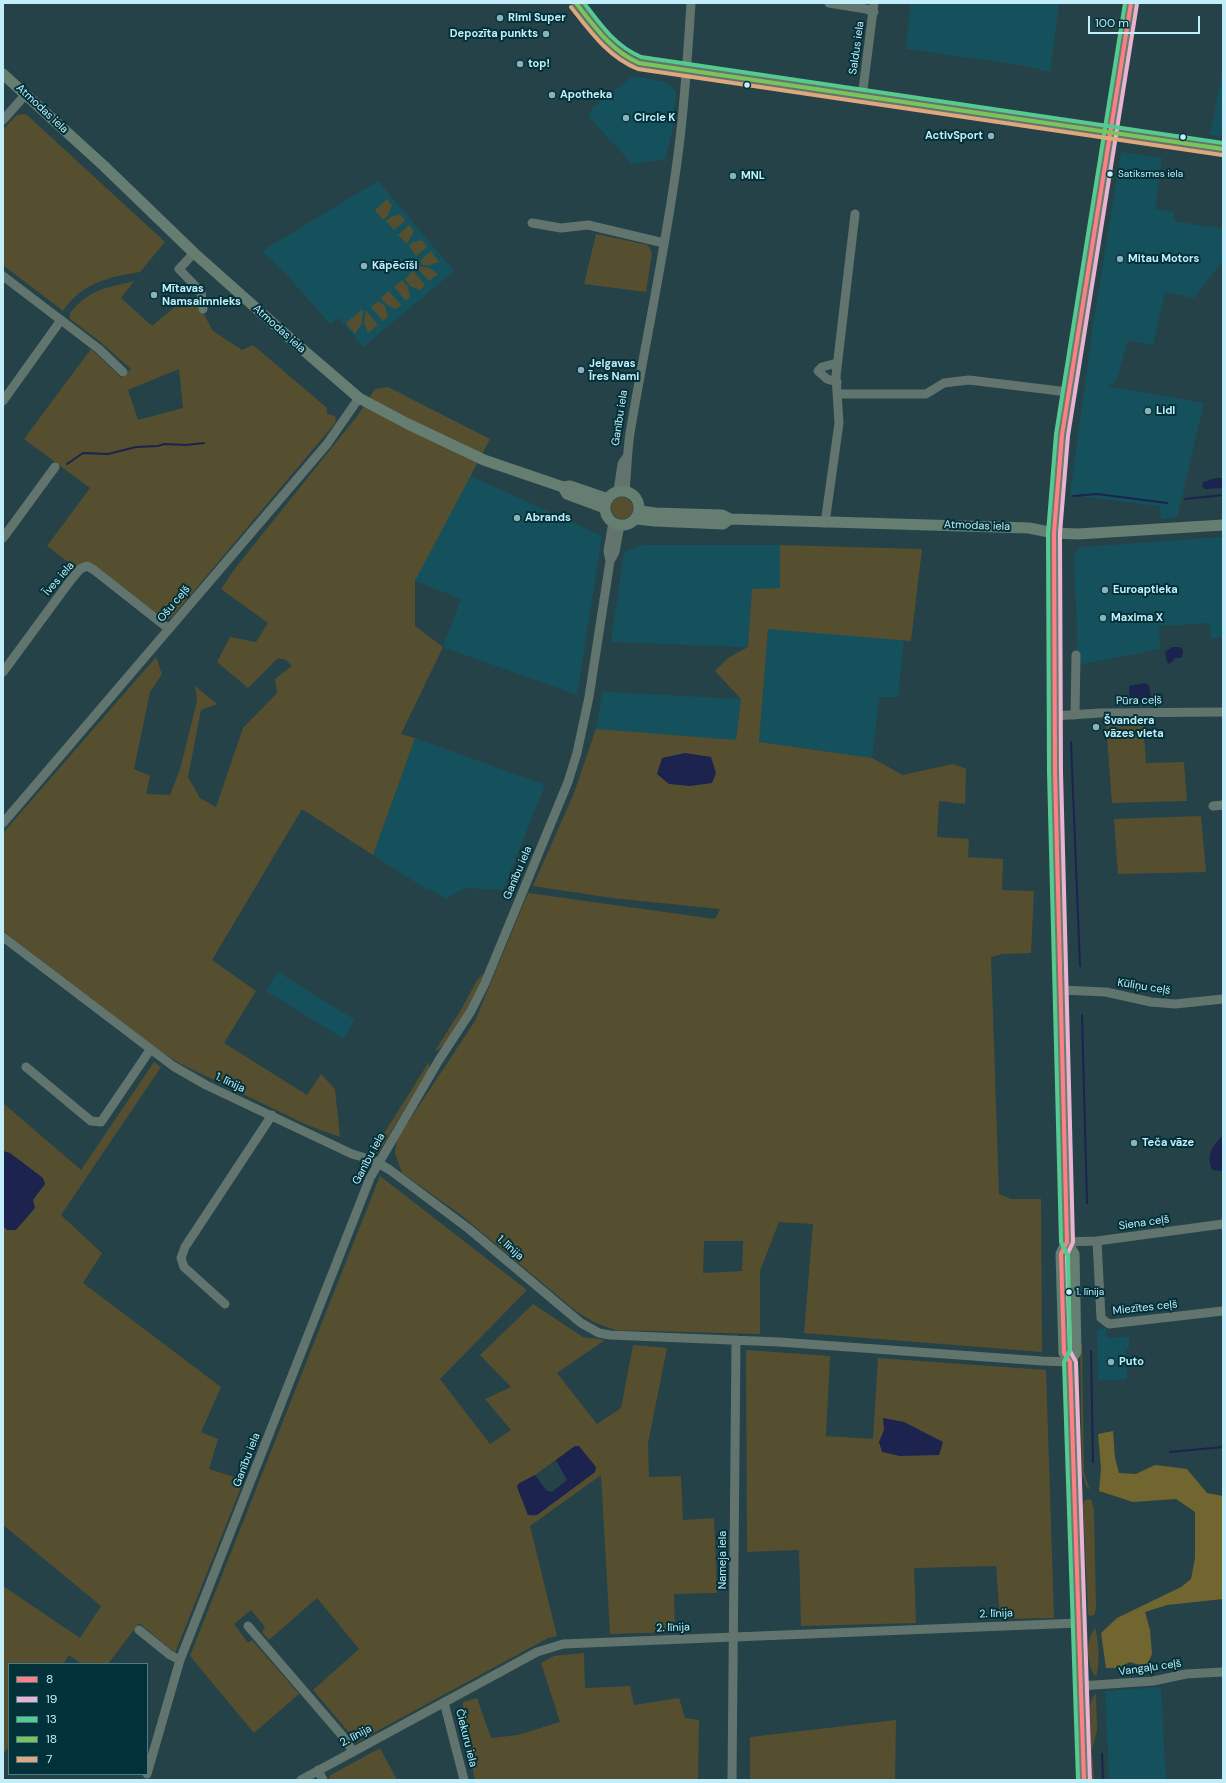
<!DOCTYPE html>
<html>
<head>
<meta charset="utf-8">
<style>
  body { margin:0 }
  #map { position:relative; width:1226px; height:1783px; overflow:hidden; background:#254248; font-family:"DM Sans",sans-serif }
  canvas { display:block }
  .frame { position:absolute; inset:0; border:4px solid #c1eef9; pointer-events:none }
  .legend { position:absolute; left:8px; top:1663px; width:140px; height:112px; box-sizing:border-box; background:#033139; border:1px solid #4f7d86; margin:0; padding:5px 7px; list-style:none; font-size:12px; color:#c1eef9 }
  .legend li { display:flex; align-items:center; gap:8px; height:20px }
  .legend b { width:20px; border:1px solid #4f7d86 }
  .scale { position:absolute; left:1088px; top:16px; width:112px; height:18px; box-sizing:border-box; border:2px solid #c1eef9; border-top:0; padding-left:5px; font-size:12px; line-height:14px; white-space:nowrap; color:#c1eef9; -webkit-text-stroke:3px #033139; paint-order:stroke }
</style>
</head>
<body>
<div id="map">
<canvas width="1226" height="1783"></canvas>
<div class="frame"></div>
<ul class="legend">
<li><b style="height:5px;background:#ff8084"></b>8</li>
<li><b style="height:5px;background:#ebb3d2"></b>19</li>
<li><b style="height:5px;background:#56cb8f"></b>13</li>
<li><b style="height:5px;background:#7bc45c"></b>18</li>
<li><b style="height:5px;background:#dfa77e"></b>7</li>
</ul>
<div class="scale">100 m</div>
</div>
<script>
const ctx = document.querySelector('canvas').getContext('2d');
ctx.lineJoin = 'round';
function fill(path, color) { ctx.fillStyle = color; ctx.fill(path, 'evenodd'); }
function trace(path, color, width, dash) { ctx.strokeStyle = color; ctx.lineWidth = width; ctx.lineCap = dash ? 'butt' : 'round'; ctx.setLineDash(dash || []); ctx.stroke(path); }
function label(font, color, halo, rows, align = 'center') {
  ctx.font = font + ' "DM Sans",sans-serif'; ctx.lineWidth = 4; ctx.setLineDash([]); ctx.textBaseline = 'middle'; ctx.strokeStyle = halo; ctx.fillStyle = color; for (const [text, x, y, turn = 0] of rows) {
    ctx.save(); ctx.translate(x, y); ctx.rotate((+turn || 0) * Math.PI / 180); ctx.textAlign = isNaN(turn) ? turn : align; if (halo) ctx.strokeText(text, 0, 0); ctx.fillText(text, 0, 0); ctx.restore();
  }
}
fill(new Path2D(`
  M911 3H1059L1050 72 1021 65 906 49Z
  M1223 68V136L1210 135Z
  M633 76 666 82 676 91 672 132 665 159 632 164 589 117 592 108Z
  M1121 152 1162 158 1155 209 1174 212V221L1223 229V260L1194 298 1165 292 1153 345 1128 340 1116 382 1106 386 1204 403 1177 517 1161 519 1159 506 1070 495 1092 332Z
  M378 181 454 271 363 347 339 318 330 324 285 273 262 251Z
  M469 475 602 536 577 695 443 647 461 599 415 581Z
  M1223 537V637L1211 639 1209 623 1159 626 1160 649 1078 665 1074 556 1080 547Z
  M642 545H780V588L752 589 748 647 611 642 624 552Z
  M768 628 904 639 898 697H879L872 758 759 742Z
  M603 692 741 699 736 741 596 729Z
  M415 738 545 785 503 890 465 888 446 899 428 888 426 889 373 855Z
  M278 972 355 1020 344 1039 266 991Z
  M1106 1328 1107 1338 1129 1337V1348L1126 1349 1127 1379 1098 1381 1097 1329Z
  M1161 1687 1166 1780H1109L1105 1691Z`), '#15515c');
fill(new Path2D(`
  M26 114 165 242 140 272C108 277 82 283 63 311L3 265V129L17 115Z
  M387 199 392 205 388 215 383 220 375 210Z
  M400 214 405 221 394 230 386 221 391 217Z
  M409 225 414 231 407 244 398 235Z
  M596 234 648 245 652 253 646 292 584 284Z
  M422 240 427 247 416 256 409 246 412 243Z
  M431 251 439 262 430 265H423L420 261Z
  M419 266 429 268 438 274 429 281 417 268Z
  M413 271 425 285 420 290 410 286 405 279Z
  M402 280 408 287 410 297 406 301 394 287Z
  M134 281 121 298 152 326 176 306 197 302 213 331 242 350 253 345 327 408V414L335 416 336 422 172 617 164 621 87 561 76 568 47 546 90 488 24 439 91 349 122 378 131 369 98 340 70 319V313C91 288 104 289 134 281ZM179 369 183 408 138 420 128 390Z
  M389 291 401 305 396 309C390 306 383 304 381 297Z
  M378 301 385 306 388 317 383 321 371 307Z
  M363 309 362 323 355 334 346 323Z
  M366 310 378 325 368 333 364 323Z
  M388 387 490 439 415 581V626L443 647 401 734 415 738 373 855 302 809 212 960 256 991 224 1043 307 1095 321 1074 335 1089 340 1137 307 1125 181 1064 164 1054 3 931V833L156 657 162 674 150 692 134 769 150 776 146 794 170 795 180 769 197 701 195 686 217 704 201 710 188 777 200 798 216 807 243 728 277 693 275 679 292 666 286 660 278 658 248 688 217 662 230 637 256 642 268 623 221 589 236 567 358 415 375 389Z
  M611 508a11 11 0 1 1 22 0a11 11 0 1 1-22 0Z
  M780 545 922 549 911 641 768 629 759 742 872 758 903 775 953 764 966 769 965 804 939 801 937 837 969 839 968 857 1003 859 1002 890 1034 891 1031 953 1003 954 991 957 999 1194 1011 1199H1041L1042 1352 804 1333 813 1224 779 1222 760 1271V1334L615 1330 594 1322 577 1312 461 1215 402 1173 395 1153 397 1139 475 1021 528 893 715 919 720 909 612 898 533 886 574 793 596 729 736 740 741 699 715 671 728 658 748 647 752 589 780 588ZM704 1241H743L742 1271 703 1273Z
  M1143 723 1146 763 1184 762 1187 801 1112 803 1106 724Z
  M1201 816 1206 872 1118 874 1114 819Z
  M484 973C478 988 450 1048 435 1051L462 1008 477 980Z
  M154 1062 161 1067 61 1215 102 1253 83 1283 221 1387 201 1432 218 1439 209 1469 244 1480 175 1653 139 1623 108 1664H82L69 1655 63 1664H9V1746L3 1755V1586L80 1638 101 1606 3 1525V1226L7 1230 10 1153 3 1151V1103L81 1170Z
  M429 1062V1069L380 1150 376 1154H371Z
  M380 1176 527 1290 440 1379 490 1444 511 1430 485 1399 511 1387 480 1355 533 1304 583 1337 605 1340 557 1373 597 1424 621 1408 633 1345 667 1348 648 1443 649 1477 681 1476 683 1520 714 1518 717 1593 674 1594 675 1632 610 1634 601 1475 530 1526 557 1636 548 1638 357 1742 313 1690 359 1649 317 1598 269 1640 262 1632 265 1627 251 1610 234 1624 248 1643 252 1640 299 1694 254 1733 190 1656ZM575 1446 595 1472 537 1515 532 1516 518 1484 535 1475Z
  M1080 1343 1082 1344 1084 1473 1090 1490 1086 1486 1082 1473Z
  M746 1350 830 1356 826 1436 873 1439 878 1358 1046 1370 1054 1618 1000 1619 996 1566 914 1568 916 1623 801 1626 799 1550 747 1552Z
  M1091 1499 1094 1510 1096 1609 1094 1615 1089 1616 1088 1613 1083 1505 1085 1500Z
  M1095 1628C1099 1641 1100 1663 1096 1677 1086 1665 1085 1639 1095 1628Z
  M584 1653 585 1688 630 1686 634 1705 679 1698 685 1718 699 1720 698 1780H475L462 1719 463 1702 477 1698 491 1738 518 1735 560 1722 541 1663 554 1656Z
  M1096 1693 1097 1730 1092 1750 1094 1780H1092L1090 1707 1092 1699Z
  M896 1720 895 1780H750V1737Z
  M380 1748 397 1780H330L329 1776Z`), '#554f30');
fill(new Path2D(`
  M1113 1431 1115 1458 1119 1473 1136 1474 1155 1465 1187 1469 1207 1493 1223 1496V1599L1167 1605 1145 1612 1150 1630 1152 1654 1146 1667 1130 1662 1118 1668H1106L1101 1633 1117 1618 1181 1587 1191 1579 1195 1558V1512L1176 1499 1133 1502 1099 1491 1101 1468 1098 1434Z`), '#716630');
fill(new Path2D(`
  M1216 478H1223V488L1206 489 1202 487 1203 482Z
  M1172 647H1180L1183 650 1182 658H1175L1172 662 1169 664 1167 662 1165 652Z
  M1145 683 1149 685 1151 698 1150 701 1130 703 1129 686Z
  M685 753 711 757 716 773 712 783 690 786 669 784 657 774 662 758Z
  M1223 1135V1171L1212 1170C1206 1154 1212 1147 1223 1135Z
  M3 1151 10 1153 43 1178 45 1184 33 1200 35 1208 16 1230H7L3 1226Z
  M883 1418 904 1422 943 1442 939 1455 900 1456 882 1452 879 1442 884 1430Z
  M575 1446H579L596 1467 595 1472 537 1515H528L517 1487 518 1484 535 1475 547 1491 552 1492 567 1480 556 1460Z`), '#1b234e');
trace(new Path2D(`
  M67 464 83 453 108 454 136 447 158 446 164 444 186 445 204 443
  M1073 496 1097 494 1167 503
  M1185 499 1223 495
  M1071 742 1080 966
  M1082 1015 1087 1203
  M1091 1351 1093 1462
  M1170 1452 1223 1447
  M1102 1754 1103 1780`), '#1b234e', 2);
trace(new Path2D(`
  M576 3C593 24 612 54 639 63L1223 149
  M829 3 866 9 874 12
  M862 97 874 3
  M3 120 26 94
  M532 223 561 228 588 225 664 243
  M194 253 179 269 201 292 203 309
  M3 276 99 349 123 372
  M837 382 827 379 818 371 822 367 837 363
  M838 394H926L944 383 969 380 1068 392
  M3 401 61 320
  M618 491 622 464 626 458
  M625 491C627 471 627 453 630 433 646 338 667 243 679 147 685 99 688 51 691 3
  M825 523 839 423 836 376 855 214
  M3 538 55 467
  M610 561 615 552 620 525
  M3 672 70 581 80 569 87 566 94 570 169 629
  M1075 715 1076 655
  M1054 716 1100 713 1223 712
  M1213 806 1223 805
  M3 823 327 444 359 398
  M3 937 173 1066 206 1085 352 1154 373 1160 390 1170 469 1229 581 1323 599 1333 610 1335 779 1342 1042 1361 1070 1362
  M1061 990 1106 992 1151 1002 1175 1004 1223 999
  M26 1067 91 1121 101 1122 150 1050
  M1097 1241 1101 1318 1109 1324 1223 1311
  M1067 1242 1097 1241 1223 1224
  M225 1304 184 1267 181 1258 185 1247 272 1115
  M248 1626 346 1740 353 1752
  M139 1630 170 1655 180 1660
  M1080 1686 1153 1681 1186 1674 1223 1672
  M444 1702 464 1780
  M318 1770 323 1780
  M147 1774 180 1660 370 1178 439 1060 471 1011 485 983 568 782 577 753 589 697 606 587 610 561 608 551 613 522
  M301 1780 537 1652 563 1644 1078 1623
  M732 1780 736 1340`), '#62746e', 9);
trace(new Path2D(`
  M3 74 104 166 194 253 301 348 359 398 408 424 484 460 563 487 570 486 608 499
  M563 487 567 494 605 508
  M605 508a17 17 0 1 1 34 0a17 17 0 1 1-34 0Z
  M640 511 655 513 722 515 730 519 1029 528 1054 533 1078 534 1223 525
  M636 519 655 521 723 524 730 519
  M1067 1242 1061 1254 1064 1353 1070 1362 1084 1780
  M1070 1362 1076 1352 1074 1254 1067 1242 1055 772 1054 533 1062 435 1131 3`), '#667e72', 11);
trace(new Path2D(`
  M1084 1780 1070 1362 1064 1353 1061 1254 1067 1242 1055 772 1054 533 1062 435 1131 3`), '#ff8084', 4);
trace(new Path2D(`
  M1090 1780 1076 1362 1070 1351 1067 1255 1073 1242 1061 772 1060 533 1068 436 1137 4`), '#ebb3d2', 4);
trace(new Path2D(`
  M584 3C600 24 615 46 641 57L1223 143
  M1078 1780 1064 1362 1070 1350 1068 1256 1061 1242 1049 772 1048 533 1056 434 1125 3`), '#56cb8f', 4);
trace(new Path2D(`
  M576 3C594 26 611 51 639 63L1223 149`), '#7bc45c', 4);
trace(new Path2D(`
  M571 7C590 31 608 57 638 69L1222 155`), '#dfa77e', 4);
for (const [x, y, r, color] of [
  [500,18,4,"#8ab2bb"],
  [546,34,4,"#8ab2bb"],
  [520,64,4,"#8ab2bb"],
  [747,85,3.5,"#c1eef9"],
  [552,95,4,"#8ab2bb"],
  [626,118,4,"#8ab2bb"],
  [991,136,4,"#8ab2bb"],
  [1183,137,3.5,"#c1eef9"],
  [1110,174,3.5,"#c1eef9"],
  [733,176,4,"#8ab2bb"],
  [1120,259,4,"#8ab2bb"],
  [364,266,4,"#8ab2bb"],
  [154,295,4,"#8ab2bb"],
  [581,370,4,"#8ab2bb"],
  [1148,411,4,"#8ab2bb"],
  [517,518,4,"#8ab2bb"],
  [1105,590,4,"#8ab2bb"],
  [1103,618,4,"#8ab2bb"],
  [1096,727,4,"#8ab2bb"],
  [1134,1143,4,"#8ab2bb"],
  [1069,1292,3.5,"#c1eef9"],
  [1111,1362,4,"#8ab2bb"]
]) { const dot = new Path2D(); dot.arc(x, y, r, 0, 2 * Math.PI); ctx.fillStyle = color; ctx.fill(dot); trace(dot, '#033139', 1.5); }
label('10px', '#c1eef9', '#033139', [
  ["Satiksmes iela",1118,174],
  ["1. līnija",1076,1292]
], 'left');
label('bold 11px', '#c1eef9', '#033139', [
  ["Rimi Super",508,18],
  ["Depozīta punkts",538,34,"right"],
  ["top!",528,64],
  ["Apotheka",560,95],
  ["Circle K",634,118],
  ["ActivSport",983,136,"right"],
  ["MNL",741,176],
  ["Mitau Motors",1128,259],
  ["Kāpēcīši",372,266],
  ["Mītavas",162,289],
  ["Namsaimnieks",162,302],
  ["Jelgavas",589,364],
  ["Īres Nami",589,377],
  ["Lidl",1156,411],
  ["Abrands",525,518],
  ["Euroaptieka",1113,590],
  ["Maxima X",1111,618],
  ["Švandera",1104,721],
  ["vāzes vieta",1104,734],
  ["Teča vāze",1142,1143],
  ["Puto",1119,1362]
], 'left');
label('11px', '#c1eef9', '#033139', [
  ["Saldus iela",857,48,-82],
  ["Atmodas iela",42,109,43],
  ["Atmodas iela",279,329,42],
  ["Ganību iela",620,418,-81],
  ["Atmodas iela",977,526,2],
  ["Īves iela",59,579,-49],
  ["Ošu ceļš",174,604,-50],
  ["Pūra ceļš",1139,701,-1],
  ["Ganību iela",518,873,-67],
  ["Kūliņu ceļš",1144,987,9],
  ["1. līnija",230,1083,25],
  ["Ganību iela",369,1159,-62],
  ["Siena ceļš",1144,1223,-8],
  ["1. līnija",510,1248,41],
  ["Miezītes ceļš",1145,1308,-6],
  ["Ganību iela",247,1460,-69],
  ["Nameja iela",723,1560,-90],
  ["2. līnija",996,1614,-2],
  ["2. līnija",673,1628,-2],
  ["Vangaļu ceļš",1150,1668,-8],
  ["2. līnija",356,1736,-28],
  ["Čiekuru iela",466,1738,76]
]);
</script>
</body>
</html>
